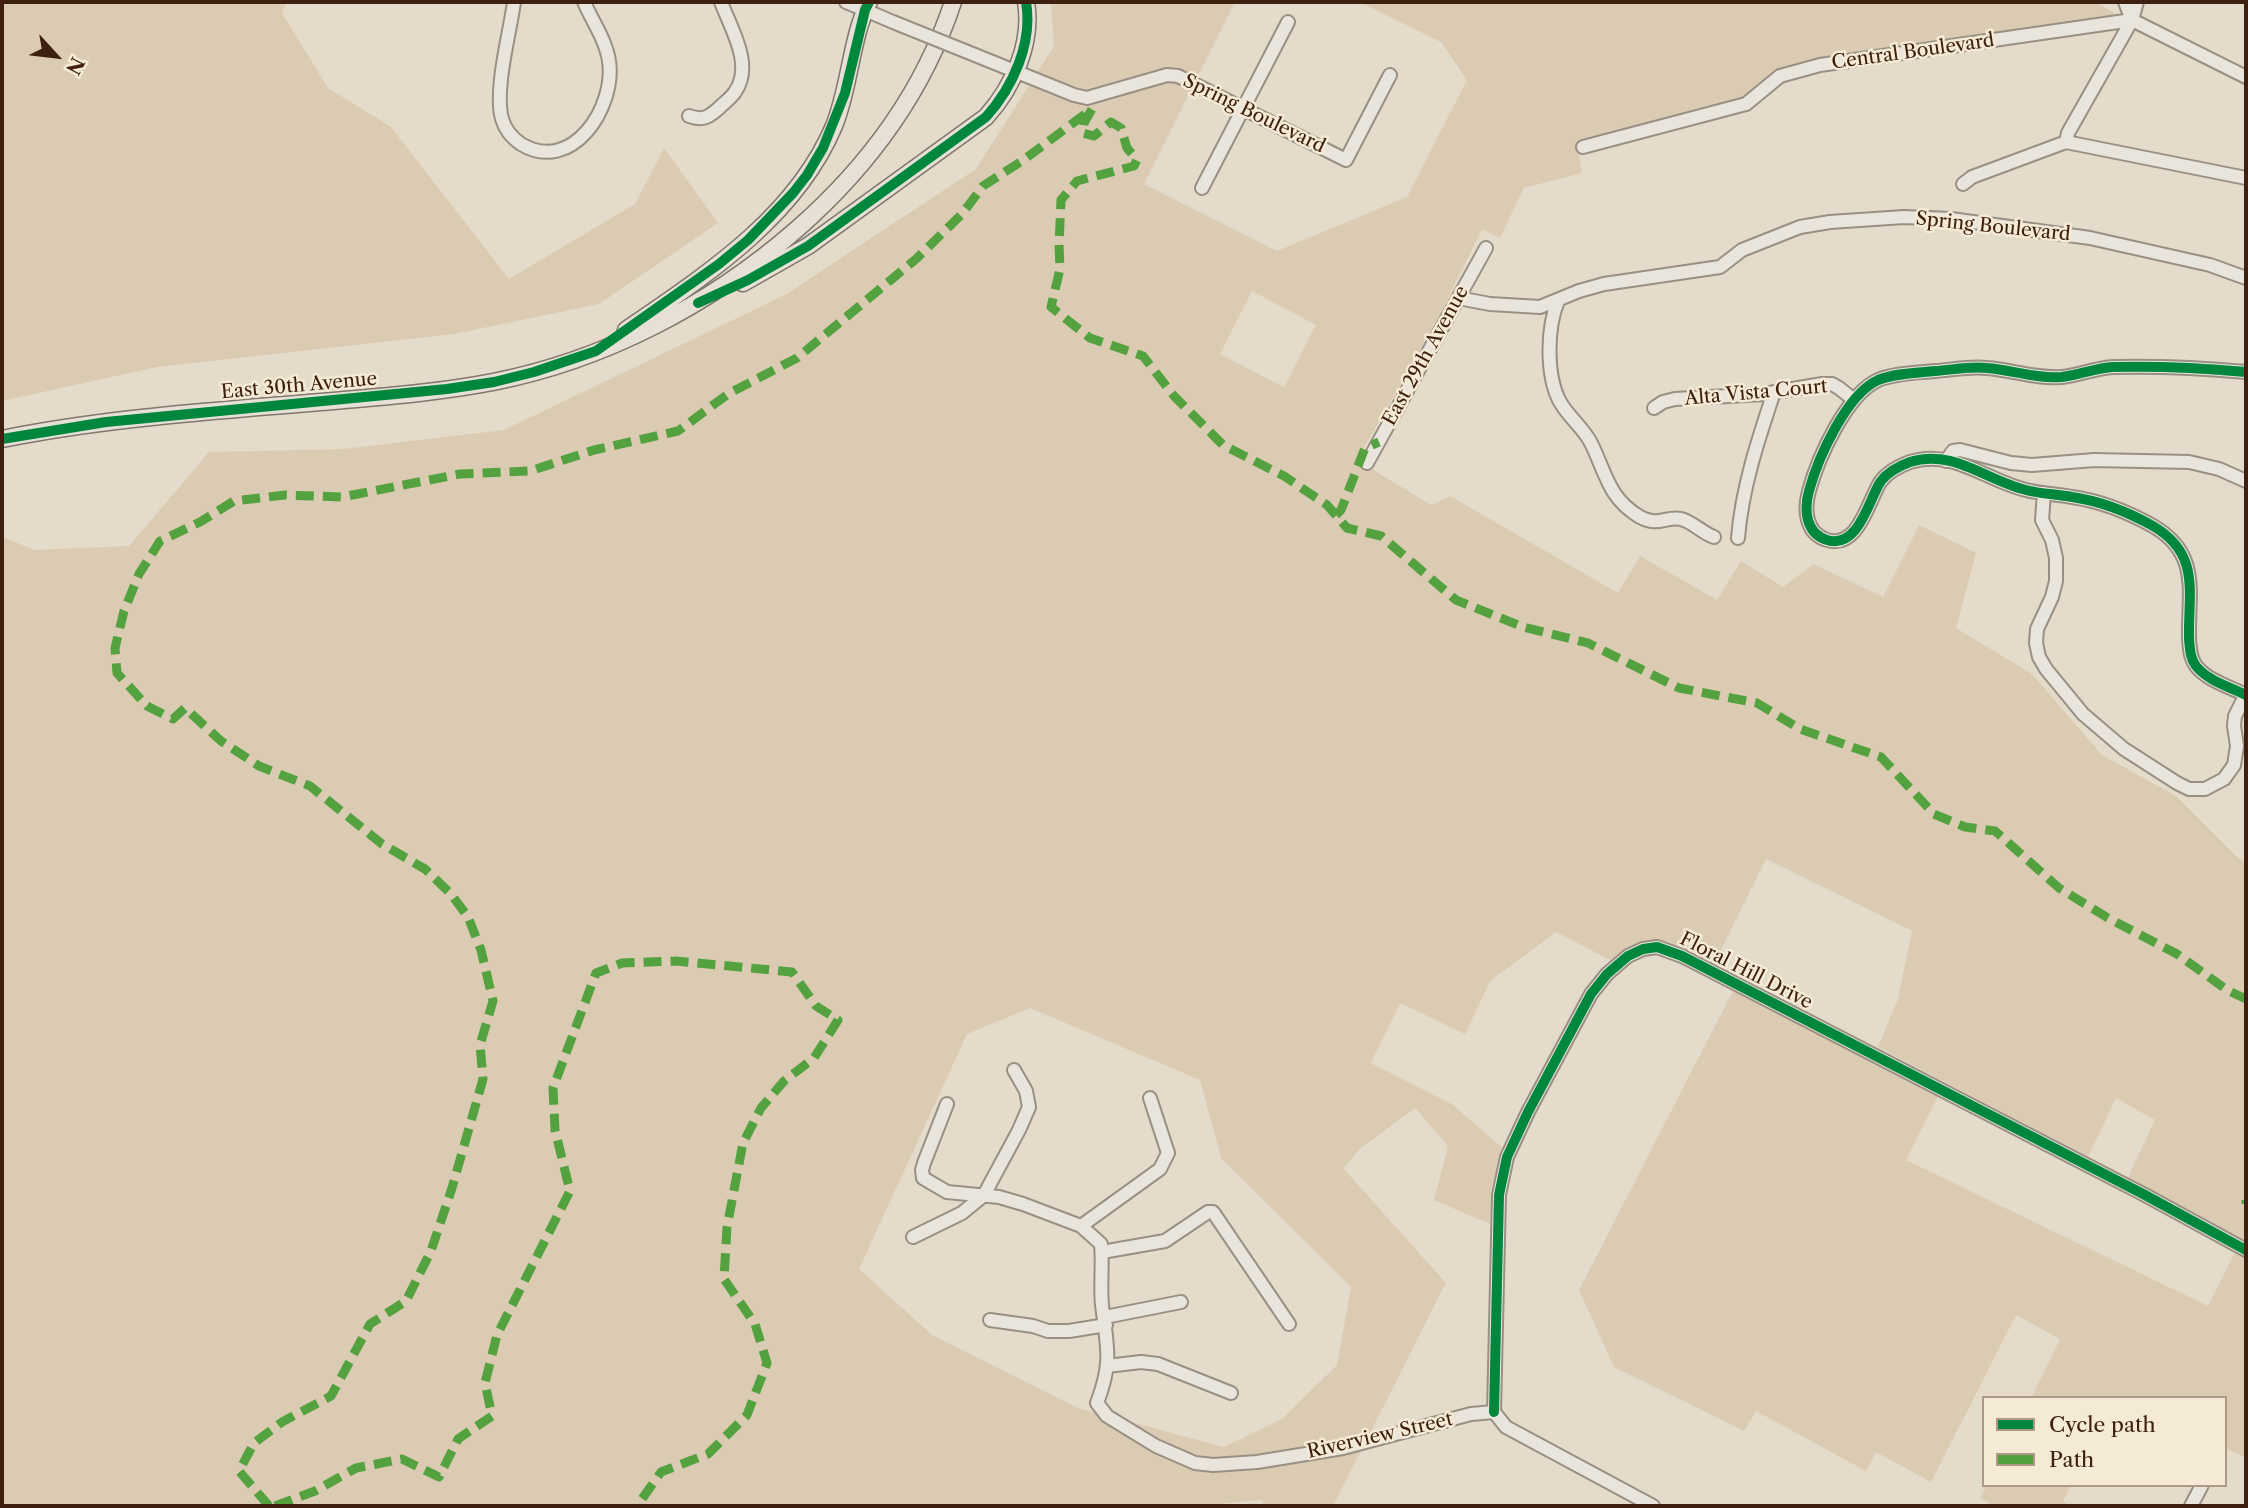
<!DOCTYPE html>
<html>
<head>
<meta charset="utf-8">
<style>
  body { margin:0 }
  #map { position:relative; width:2248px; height:1508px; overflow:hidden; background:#e5dbca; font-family:"Libre Caslon Text",serif }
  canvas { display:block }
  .frame { position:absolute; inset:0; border:4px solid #3e2010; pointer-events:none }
  .legend { position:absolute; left:1982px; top:1396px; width:245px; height:91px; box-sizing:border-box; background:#f5ead5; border:2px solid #ac9986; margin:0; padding:9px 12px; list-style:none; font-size:21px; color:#3e2010 }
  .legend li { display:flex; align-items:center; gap:14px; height:35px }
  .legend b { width:35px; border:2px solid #ac9986 }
  .north { position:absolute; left:21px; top:21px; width:70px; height:70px; -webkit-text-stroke:5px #f5ead5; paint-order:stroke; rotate:117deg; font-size:19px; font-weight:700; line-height:28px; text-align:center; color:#3e2010 }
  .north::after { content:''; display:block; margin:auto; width:24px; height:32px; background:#3e2010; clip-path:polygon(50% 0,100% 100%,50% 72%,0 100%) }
</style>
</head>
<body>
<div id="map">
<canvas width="2248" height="1508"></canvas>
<div class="frame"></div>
<ul class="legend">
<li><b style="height:9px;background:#00873e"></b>Cycle path</li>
<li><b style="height:9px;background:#54a23f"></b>Path</li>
</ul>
<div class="north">N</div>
</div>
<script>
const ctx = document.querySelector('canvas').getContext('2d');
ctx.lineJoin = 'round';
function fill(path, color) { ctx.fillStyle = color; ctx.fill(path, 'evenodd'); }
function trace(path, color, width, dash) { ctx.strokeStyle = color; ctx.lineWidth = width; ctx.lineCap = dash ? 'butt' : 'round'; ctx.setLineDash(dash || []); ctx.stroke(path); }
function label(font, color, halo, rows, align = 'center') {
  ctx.font = font + ' "Libre Caslon Text",serif'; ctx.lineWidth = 5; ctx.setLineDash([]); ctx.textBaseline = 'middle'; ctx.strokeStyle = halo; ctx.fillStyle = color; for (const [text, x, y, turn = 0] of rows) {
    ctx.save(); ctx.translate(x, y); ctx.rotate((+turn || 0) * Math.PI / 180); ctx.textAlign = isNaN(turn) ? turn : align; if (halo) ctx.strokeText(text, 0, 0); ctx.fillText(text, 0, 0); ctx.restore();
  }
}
fill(new Path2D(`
  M2 2H286L282 13 328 88 391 127 509 279 635 204 664 148 718 223 599 304 454 334 157 367 2 401Z
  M1051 2H1235L1144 184 1277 251 1407 197 1467 80 1441 42 1360 2H2094L2113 12 2114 17 1813 61 1789 67 1745 99 1577 140 1582 173 1524 188 1500 238 1482 229 1440 314 1357 460 1431 505 1450 496 1618 593 1640 556 1717 600 1741 561 1783 587 1814 564 1883 597 1919 525 1976 553 1956 628 2032 674 2102 755 2176 796 2238 858 2246 863V1241L2128 1177 2155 1120 2116 1098 2088 1157 1878 1047 1898 999 1912 931 1766 859 1714 964C1674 943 1651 925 1612 961L1556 932 1490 981 1465 1034 1400 1003 1371 1063 1453 1105 1504 1149 1492 1185 1490 1224 1434 1200 1448 1146 1415 1108 1361 1148 1343 1168 1446 1283 1333 1506H1263L1262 1500 1218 1504V1506H2V537L35 550 129 546 209 452 343 449 504 430 785 295 976 169 1054 46ZM1252 291 1316 325 1284 387 1220 354ZM1030 1008 1200 1080 1221 1158 1351 1287 1337 1365 1282 1419 1224 1447 1078 1408 932 1335 859 1269 967 1034Z
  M1733 991 1939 1094 1906 1160 2208 1306 2237 1248 2246 1255V1458L2225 1448V1398H2031L2060 1339 2016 1315 1931 1482 1876 1452 1866 1471 1756 1411 1744 1431 1614 1367 1579 1290Z
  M1987 1485H2071L2063 1501 2071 1506H1995L1980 1498Z`), '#dbcbb3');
const minor = new Path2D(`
  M514 2C510 33 494 89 502 119 505 129 512 138 521 144 572 175 616 107 609 61 606 40 592 21 584 2
  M846 2 893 22
  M2125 2 2132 20
  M975 55 1074 95 1087 98 1167 75 1178 76 1346 160 1390 75
  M689 116C703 121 709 117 719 108 724 103 731 98 735 92 754 65 731 29 721 2
  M2066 142 2068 133 2132 20 2137 2
  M1583 147 1746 104 1780 76 1820 65 2132 20 2246 77
  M1963 184 1972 177 2066 142 2246 178
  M1202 188 1288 22
  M1458 298 1490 304 1540 307 1579 291 1604 284 1720 267 1742 250 1800 227 1830 222 1904 217 1951 219 2090 238 2210 265 2246 278
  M1558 301C1547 327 1546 374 1559 400 1567 416 1583 427 1591 443 1606 473 1608 498 1640 517 1658 527 1666 516 1681 519 1693 522 1702 533 1714 537
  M2246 372C2202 368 2157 366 2113 367 2096 368 2079 375 2062 377 2036 379 2012 370 1987 368 1970 366 1952 370 1935 371 1916 373 1896 373 1878 380 1846 395 1818 458 1809 491 1804 509 1805 533 1827 540 1859 550 1869 498 1881 481 1888 472 1899 466 1910 462 1952 448 1987 481 2026 490 2041 494 2056 494 2072 497 2100 501 2128 512 2153 526 2201 554 2188 592 2189 639 2190 649 2190 658 2196 666 2208 681 2230 687 2246 695
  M1654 408 1663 402 1675 399 1764 394 1822 384H1832L1839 388 1854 400
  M1946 461 1953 451 1960 450 2011 463 2032 465 2094 460 2189 462 2219 469 2246 481
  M1367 463 1486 248
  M2044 493 2042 520 2052 540 2056 558V581L2052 597 2037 629 2036 643 2039 657 2046 669 2083 714 2124 749 2177 783 2189 789H2205L2224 779 2234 765 2237 746 2234 726 2235 716 2246 694
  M1738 538C1742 488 1758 440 1774 392
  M947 1104 924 1163 922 1170 923 1178 947 1192 999 1197 1023 1204 1081 1226 1101 1244C1103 1264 1100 1285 1102 1305 1107 1347 1113 1361 1097 1403L1107 1416 1156 1446 1195 1463 1213 1465 1257 1462 1343 1448 1471 1414 1494 1412 1506 1427 1653 1506
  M1081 1226 1160 1169 1168 1153 1150 1098
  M913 1237 962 1213 984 1195 1019 1130 1029 1107 1026 1091 1014 1070
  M1102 1252 1165 1241 1208 1212H1213L1289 1324
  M1105 1317 1181 1302
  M990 1320 1033 1326 1048 1331H1069L1106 1325
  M1107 1366 1141 1362 1158 1364 1231 1393
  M1494 1412 1499 1195 1507 1157 1528 1112 1591 994 1607 974 1628 956 1643 949 1657 947 1682 956 2145 1195 2246 1250
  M2191 1506 2202 1485`);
const major = new Path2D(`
  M743 283 808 246 986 117C1013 87 1033 43 1026 2
  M626 330C706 275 795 218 834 126 850 87 851 37 869 2
  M2 439C106 418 214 411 320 402 377 397 436 393 493 382 605 360 710 305 796 230 867 168 923 93 953 2`);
trace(minor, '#999084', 16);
trace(major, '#81776c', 19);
trace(minor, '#eae5dc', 12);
trace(major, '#e6e0d7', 16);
const minorBridge = new Path2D(`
  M893 22 975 55`);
trace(minorBridge, '#999084', 16, []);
trace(minorBridge, '#eae5dc', 12);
trace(new Path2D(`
  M1336 515 1341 510 1365 448 1379 442
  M2246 1200V1204
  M269 1506 239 1471 254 1443 282 1422 331 1396 370 1324 406 1301 431 1251 452 1188 483 1079 480 1045 493 1001 481 950 468 917 451 894 425 869 382 844 310 786 259 766 221 741 185 708 173 719 147 706 117 673 115 648 124 611 139 574 160 541 200 522 234 501 285 495 342 497 460 474 530 471 594 450 678 431 728 394 797 358 916 259 962 214 983 186 1022 161 1092 109 1084 123 1083 133 1094 136 1111 122 1121 128 1127 148 1137 160 1134 166 1077 181 1061 200 1059 245 1060 269 1051 307 1090 338 1143 356 1174 396 1223 445 1284 476 1327 505 1347 528 1381 536 1456 600 1523 627 1588 643 1679 688 1757 703 1800 729 1881 757 1934 814 1965 827 1995 831 2059 888 2108 918 2177 954 2227 990 2246 999
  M275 1506 315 1491 356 1468 402 1459 439 1477 458 1439 492 1416 485 1383 497 1335 570 1191 555 1130 553 1088 596 973 622 963 676 961 792 972 816 1006 838 1020 814 1058 784 1081 761 1108 743 1143 727 1227 724 1279 755 1324 767 1363 747 1415 708 1454 661 1472 637 1506`), '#54a23f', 9, [18, 9]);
trace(new Path2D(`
  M698 303 748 280 808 246 986 117C1013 87 1033 43 1026 2
  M2246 372C2202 368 2157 366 2113 367 2096 368 2079 375 2062 377 2036 379 2012 370 1987 368 1970 366 1952 370 1935 371 1916 373 1896 373 1878 380 1846 395 1818 458 1809 491 1804 509 1805 533 1827 540 1859 550 1869 498 1881 481 1888 472 1899 466 1910 462 1952 448 1987 481 2026 490 2041 494 2056 494 2072 497 2100 501 2128 512 2153 526 2201 554 2188 592 2189 639 2190 649 2190 658 2196 666 2208 681 2230 687 2246 695
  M2 439 106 422 447 389 494 382 534 372 596 351 719 264 748 240 793 193 807 175 823 148 845 93 865 10 869 2
  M1494 1412 1499 1195 1507 1157 1528 1112 1591 994 1607 974 1628 956 1643 949 1657 947 1682 956 2145 1195 2246 1250`), '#00873e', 10);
label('19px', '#3e2010', '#f5ead5', [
  ["Central Boulevard",1913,52,-8],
  ["Spring Boulevard",1254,114,26],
  ["Spring Boulevard",1993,227,6],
  ["East 29th Avenue",1426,356,-61],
  ["East 30th Avenue",299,386,-5],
  ["Alta Vista Court",1756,393,-5],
  ["Floral Hill Drive",1746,971,27],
  ["Riverview Street",1380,1436,-13]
]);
</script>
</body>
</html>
